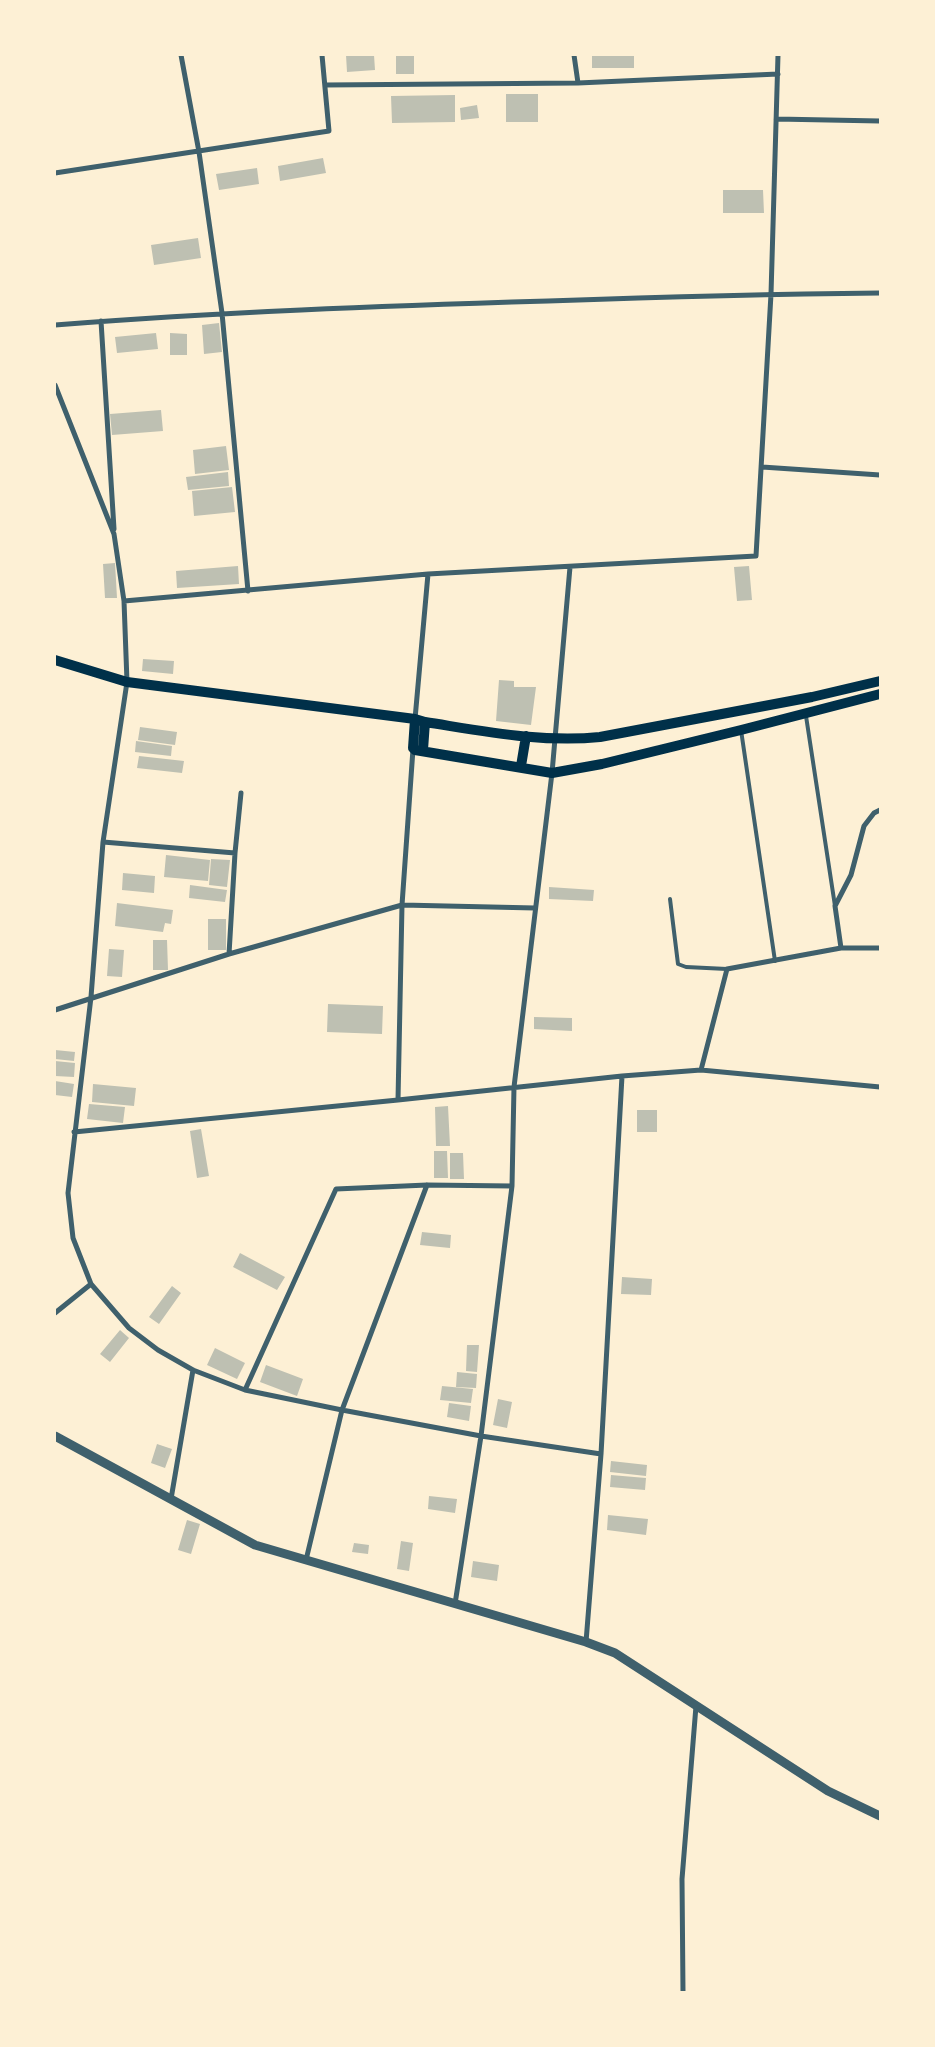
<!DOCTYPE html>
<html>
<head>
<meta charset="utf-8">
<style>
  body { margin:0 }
  #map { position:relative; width:935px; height:2047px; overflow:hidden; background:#fdf0d5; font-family:"Fira Sans",sans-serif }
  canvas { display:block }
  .frame { position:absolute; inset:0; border:56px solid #fdf0d5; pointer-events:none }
</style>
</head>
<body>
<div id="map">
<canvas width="935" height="2047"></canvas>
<div class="frame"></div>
</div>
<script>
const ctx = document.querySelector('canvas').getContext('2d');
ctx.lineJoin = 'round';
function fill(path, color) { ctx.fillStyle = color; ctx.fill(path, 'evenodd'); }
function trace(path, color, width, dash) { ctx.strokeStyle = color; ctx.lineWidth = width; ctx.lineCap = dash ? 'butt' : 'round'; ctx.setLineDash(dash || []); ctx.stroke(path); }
fill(new Path2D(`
  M346 55H374L375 70 347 72Z
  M396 55H414V74H396Z
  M592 55H634V68H592Z
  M506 94H538V122H506Z
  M455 95V122L392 123 391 96Z
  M477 105 479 118 461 120 460 108Z
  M323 158 326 173 280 181 278 166Z
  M257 168 259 184 219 190 216 174Z
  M723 190H763L764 213H723Z
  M198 238 201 258 154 265 151 245Z
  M219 323 222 352 204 354 202 325Z
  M156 333 158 349 117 353 115 337Z
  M170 333 187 334V355H170Z
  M161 410 163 431 112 435 110 414Z
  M226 446 229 470 195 474 193 450Z
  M228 472 229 486 188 490 186 477Z
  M232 487 235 512 194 516 192 491Z
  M115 563 117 598H105L103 564Z
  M238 566 239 584 177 588 176 571Z
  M749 566 752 600 737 601 734 567Z
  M143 659 174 661 173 674 142 671Z
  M499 680 514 681V687H536L531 725 496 721Z
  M140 727 177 732 175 745 138 740Z
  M136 741 172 746 171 756 135 752Z
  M139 756 184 761 182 773 137 768Z
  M166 855 210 860 208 881 164 877Z
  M211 859 230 860 227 887 209 885Z
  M123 873 155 876 154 893 122 890Z
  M190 885 227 890 225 902 189 898Z
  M549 887 594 890 593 901 549 899Z
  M117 903 173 910 171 924 165 923 163 932 115 926Z
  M208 919H226V950H208Z
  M153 940H167L168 970H153Z
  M109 949 124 950 122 977 107 976Z
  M328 1004 383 1006 382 1034 327 1032Z
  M534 1017 572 1018V1031L534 1029Z
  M55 1050 75 1052 74 1061 55 1059Z
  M55 1061 75 1063 74 1077 55 1076Z
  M55 1081 74 1084 72 1097 55 1095Z
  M93 1084 136 1088 134 1106 92 1102Z
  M89 1104 125 1107 123 1123 87 1119Z
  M448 1106 450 1146H436L435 1107Z
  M637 1110H657V1132H637Z
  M201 1129 209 1176 197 1178 190 1131Z
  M434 1151H447L448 1178H434Z
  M450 1153H463L464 1179H450Z
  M422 1232 451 1235 450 1248 420 1245Z
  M240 1253 285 1277 277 1290 233 1267Z
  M622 1277 652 1279 651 1295 621 1294Z
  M172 1286 181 1293 159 1324 149 1317Z
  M120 1330 129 1338 110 1362 100 1354Z
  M467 1345H479L477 1372 466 1371Z
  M215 1348 245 1363 237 1379 207 1365Z
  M266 1365 303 1379 297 1396 260 1382Z
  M457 1372 477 1374 476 1388 456 1387Z
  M442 1386 473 1389 471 1403 440 1400Z
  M498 1399 512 1402 507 1428 493 1425Z
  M449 1403 471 1406 469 1421 447 1417Z
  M157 1444 172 1449 165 1468 151 1463Z
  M611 1461 647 1465 646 1476 610 1472Z
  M611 1475 646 1478 645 1490 610 1487Z
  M429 1496 457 1499 455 1513 428 1509Z
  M608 1515 648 1519 646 1535 607 1530Z
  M187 1520 200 1524 191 1554 178 1550Z
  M401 1541 413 1543 409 1571 397 1569Z
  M354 1543 369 1545 368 1554 352 1552Z
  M473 1561 499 1565 497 1581 471 1577Z`), '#bec0b2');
trace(new Path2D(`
  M806 716 835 906
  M741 730 775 961
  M670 899 678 964 686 967 727 969`), '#3f606c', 4);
trace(new Path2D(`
  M181 55 199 152 222 313 248 591
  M574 55 578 83
  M325 85 578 83 778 74
  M776 119 880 121
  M55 173 329 131 322 55
  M101 321 114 529
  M55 325C219 312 383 306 548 301 659 297 769 294 880 293
  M55 385 114 534 124 601 127 682 103 842 91 997 68 1193 73 1238 91 1284 129 1328 158 1350 193 1370 245 1390 342 1410 481 1436 601 1454
  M762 467 880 475
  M124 601 428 574 756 556 771 294 778 55
  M415 719 428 574
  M103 842 235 853
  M841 948 835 906 851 875 864 826 874 813 880 810
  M229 954 235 853 241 793
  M55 1010 229 954 402 905 535 908
  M701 1070 727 969 841 948H880
  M398 1100 402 905 413 749
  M74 1132 398 1100 622 1076 701 1070 880 1087
  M55 1313 91 1284
  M245 1390 336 1189 427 1185 512 1186
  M171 1499 193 1370
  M306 1560 342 1410 427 1185
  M455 1604 481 1436 512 1186 514 1087 552 773 570 567
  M586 1642 601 1454 622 1076
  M683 1992 682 1879 696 1706`), '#3f606c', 5);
trace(new Path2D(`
  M55 1436 255 1545 586 1642 615 1653 828 1791 880 1816`), '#3f606c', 9);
trace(new Path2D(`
  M55 660 127 682 415 719 425 722C483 731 542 743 600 737L812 697 880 681
  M415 719 413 748 415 750 552 773 602 764 741 730 880 694
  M423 750 425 722
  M521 766 526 736`), '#003049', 10);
</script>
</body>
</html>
